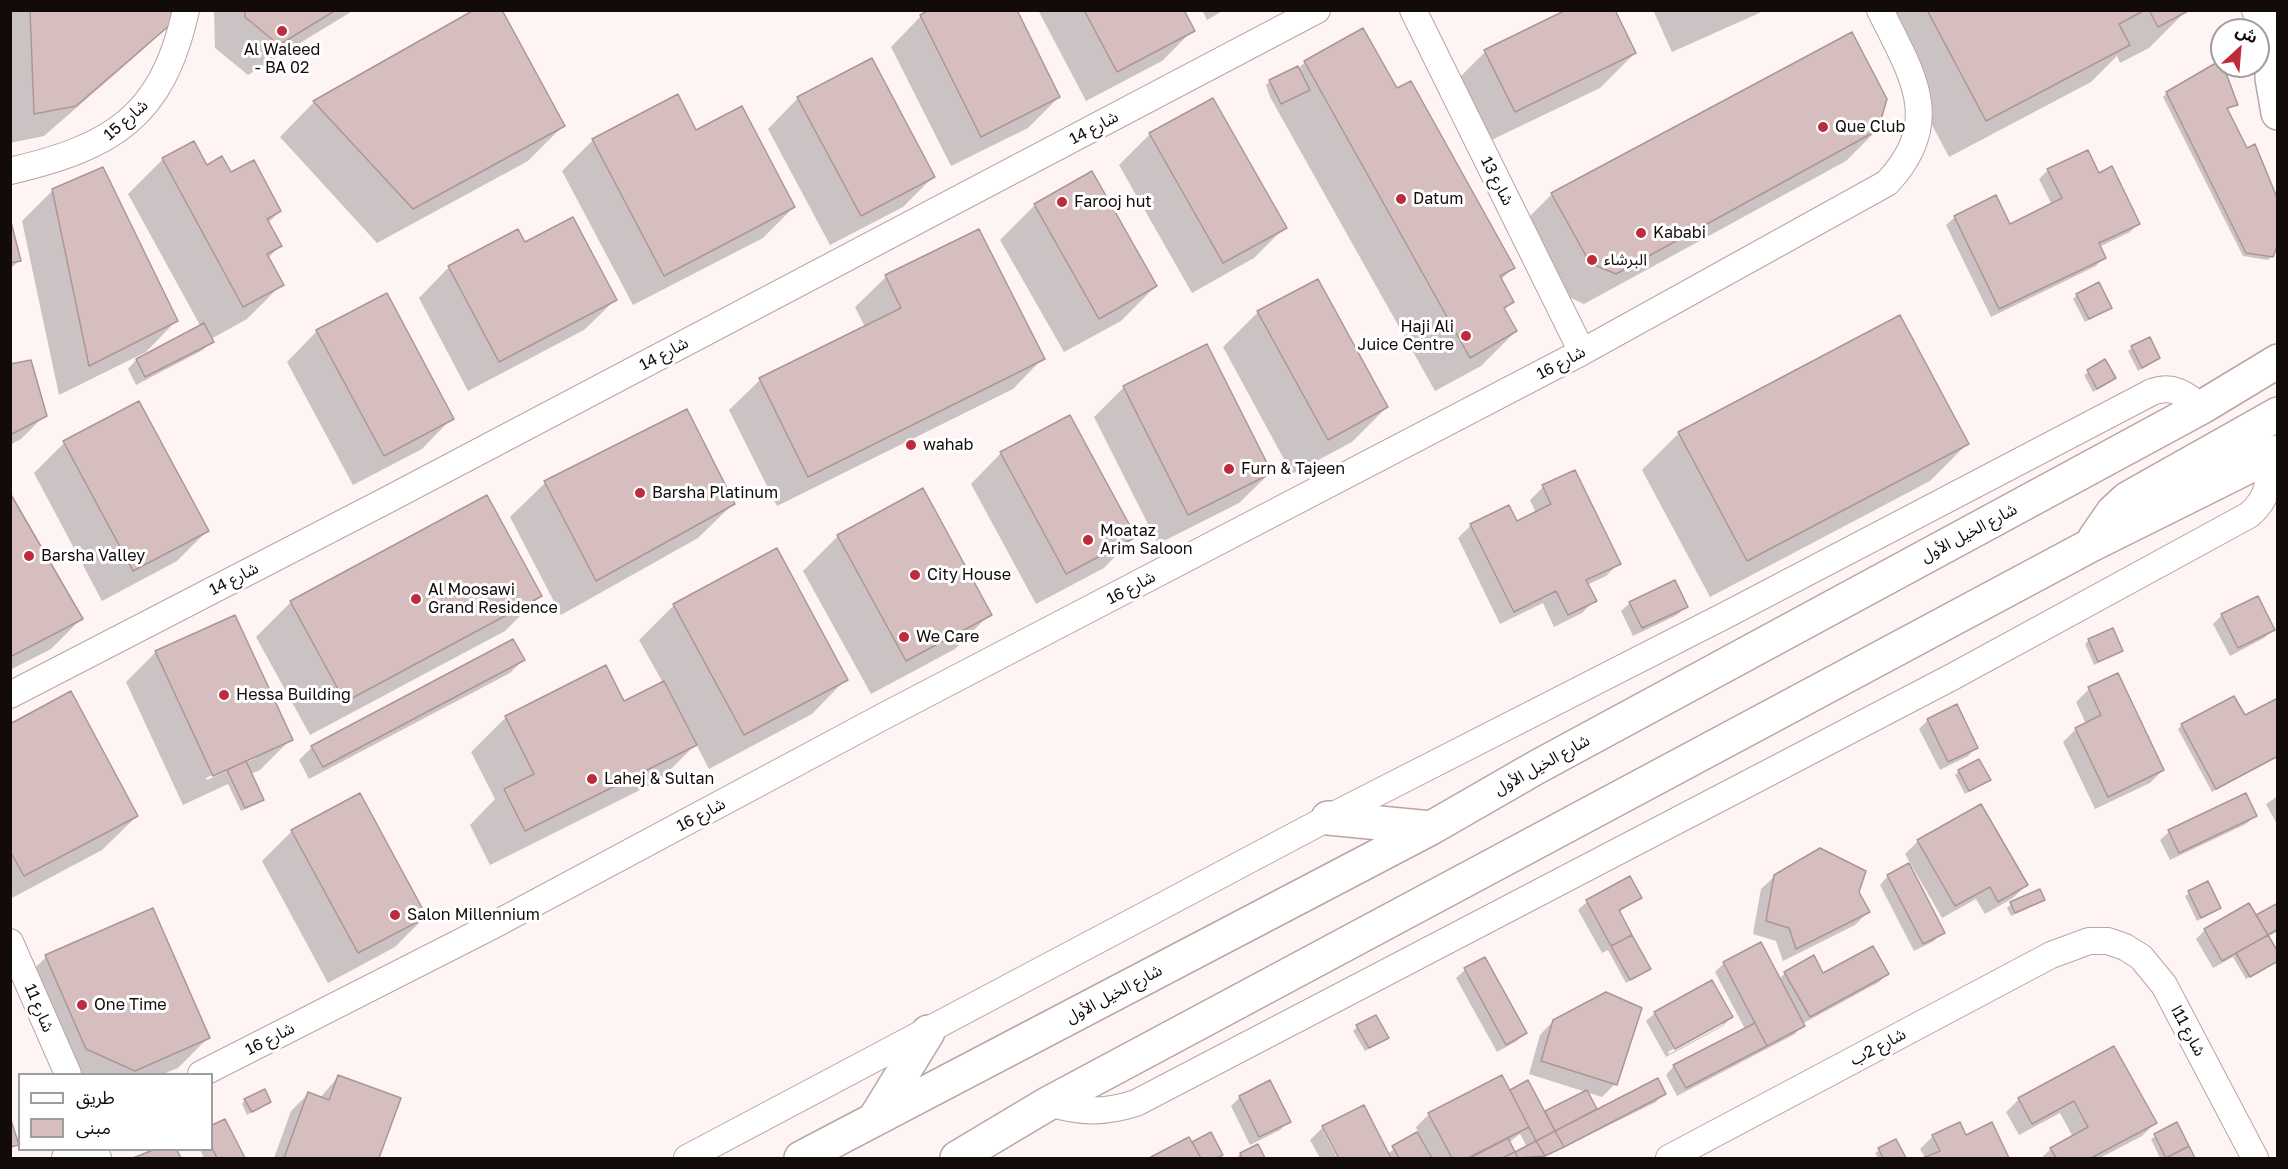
<!DOCTYPE html>
<html>
<head>
<meta charset="utf-8">
<style>
  body { margin:0 }
  #map { position:relative; width:2288px; height:1169px; overflow:hidden; background:#fef4f4; font-family:"Golos Text","Noto Sans Arabic",sans-serif }
  canvas { display:block }
  .frame { position:absolute; inset:0; border:12px solid #120b0a; pointer-events:none }
  .legend { position:absolute; left:18px; top:1073px; width:195px; height:78px; box-sizing:border-box; background:#fff; border:2px solid #a09d9d; margin:0; padding:8px 10px; list-style:none; font-size:18px; color:#120b0a }
  .legend li { display:flex; align-items:center; gap:12px; height:30px }
  .legend b { width:30px; border:2px solid #a09d9d }
  .north { position:absolute; left:2210px; top:18px; width:60px; height:60px; box-sizing:border-box; background:#fff; border:2px solid #a09d9d; border-radius:50%; rotate:26deg; font-size:16px; font-weight:700; line-height:24px; text-align:center; color:#120b0a }
  .north::after { content:''; display:block; margin:auto; width:21px; height:27px; background:#bd2c3c; clip-path:polygon(50% 0,100% 100%,50% 72%,0 100%) }
</style>
</head>
<body>
<div id="map">
<canvas width="2288" height="1169"></canvas>
<div class="frame"></div>
<ul class="legend">
<li><b style="height:8px;background:#fff"></b>طريق</li>
<li><b style="height:16px;background:#d6bebe"></b>مبنى</li>
</ul>
<div class="north">ش</div>
</div>
<script>
const ctx = document.querySelector('canvas').getContext('2d');
ctx.lineJoin = 'round';
function fill(path, color) { ctx.fillStyle = color; ctx.fill(path, 'evenodd'); }
function trace(path, color, width, dash) { ctx.strokeStyle = color; ctx.lineWidth = width; ctx.lineCap = dash ? 'butt' : 'round'; ctx.setLineDash(dash || []); ctx.stroke(path); }
function label(font, color, halo, rows, align = 'center') {
  ctx.font = font + ' "Golos Text","Noto Sans Arabic",sans-serif'; ctx.lineWidth = 6; ctx.setLineDash([]); ctx.textBaseline = 'middle'; ctx.strokeStyle = halo; ctx.fillStyle = color; for (const [text, x, y, turn = 0] of rows) {
    ctx.save(); ctx.translate(x, y); ctx.rotate((+turn || 0) * Math.PI / 180); ctx.textAlign = isNaN(turn) ? turn : align; if (halo) ctx.strokeText(text, 0, 0); ctx.fillText(text, 0, 0); ctx.restore();
  }
}
fill(new Path2D(`
  M10 10H176V17L145 48 44 136 10 143Z
  M214 10H354L248 75 215 48Z
  M1038 10H1182L1193 30 1162 61 1086 101Z
  M1202 10H1224L1207 20Z
  M1570 10 1635 53 1600 88 1479 146 1450 87 1485 52Z
  M1653 10H1766L1672 52Z
  M1871 10H2185L2186 11 2149 48 2120 63 2117 56 2091 82 1949 157Z
  M921 16 1059 97 1028 128 951 166 891 47Z
  M1305 62 1396 90 1513 267 1500 281 1512 302 1504 310 1516 331 1481 366 1435 391 1270 97 1266 85 1270 81 1298 69Z
  M2167 93 2236 104 2227 110 2272 256 2268 260 2243 256 2163 97Z
  M798 98 933 177 903 207 830 245 768 129Z
  M1213 100 1285 227 1254 258 1192 293 1119 165 1150 134Z
  M314 102 563 126 528 161 377 243 280 137Z
  M1877 130 1846 161 1584 304 1560 293 1522 224 1552 194Z
  M695 132 794 207 763 238 633 305 562 171 593 140Z
  M163 159 206 167 230 174 280 211 268 223 280 246 268 258 282 284 247 319 211 339 212 341 203 350 136 385 128 369 136 360 201 327 128 194Z
  M2048 170 2098 175 2139 223 2130 232 2099 247 2104 257 2096 266 1991 317 1946 225 1955 217 2009 226 2052 205 2039 179Z
  M52 191 176 321 146 352 59 395 22 221Z
  M1035 205 1156 286 1121 321 1064 352 1000 240Z
  M10 225 19 261 10 269Z
  M979 231 1043 358 1013 389 777 506 729 410 760 380 865 327 855 307 886 277Z
  M524 244 615 300 584 330 468 391 419 298 449 267Z
  M2077 295 2110 308 2085 322 2073 299Z
  M1258 312 1387 407 1352 442 1292 474 1223 347Z
  M317 331 452 418 422 449 353 485 287 362Z
  M2132 348 2159 358 2138 371 2128 351Z
  M2105 361 2114 378 2093 392 2084 375Z
  M10 365 45 415 21 439 10 445Z
  M1124 387 1270 473 1239 503 1158 544 1094 417Z
  M1679 433 1967 444 1930 481 1710 597 1642 470Z
  M64 443 207 531 177 561 102 601 34 473Z
  M1001 453 1134 537 1104 568 1036 604 971 484Z
  M545 483 733 504 698 538 561 615 510 517Z
  M1543 487 1619 563 1606 576 1587 585 1595 600 1582 613 1554 627 1543 603 1500 624 1458 538 1471 525 1516 523 1536 513 1530 500Z
  M10 496 81 619 51 649 10 670Z
  M838 536 990 614 955 649 871 694 803 571Z
  M540 596 505 631 310 735 256 637 291 602Z
  M1630 603 1686 607 1677 615 1633 636 1621 611Z
  M674 605 846 679 812 714 709 769 696 744 660 780 490 865 470 825 495 799 471 752 506 717 623 703 663 683 639 640Z
  M2222 615 2273 630 2264 638 2230 656 2213 624Z
  M2089 640 2121 651 2094 665 2085 644Z
  M156 652 291 739 260 770 251 774 263 799 259 803 241 811 228 784 183 805 126 682ZM256 755V758L207 780 206 778Z
  M523 660 510 673 309 779 299 760 312 747Z
  M2117 675 2163 770 2150 783 2095 809 2063 742 2076 729 2086 724 2076 702 2089 689Z
  M2278 699V757L2212 792 2178 729 2182 725 2245 717Z
  M1956 706 1976 748 1968 756 1940 770 1919 729 1928 720Z
  M10 725 137 816 102 850 10 899Z
  M1959 771 1989 780 1965 794 1955 775Z
  M2278 796V826L2266 804Z
  M2255 816 2246 824 2170 860 2160 840 2169 832Z
  M292 831 426 916 395 947 328 983 262 861Z
  M1918 841 2026 885 2013 898 1985 914 1976 899 1942 918 1905 854Z
  M1775 876 1858 892 1868 912 1855 925 1783 961 1776 941 1753 934 1761 889Z
  M1888 876 1943 932 1934 941 1914 951 1880 885Z
  M1630 878 1640 897 1618 913 1649 969 1626 983 1608 950 1602 953 1578 910 1587 902Z
  M2207 883 2219 908 2197 921 2185 896Z
  M2039 891 2043 899 2039 903 2011 916 2007 908 2011 904Z
  M2278 904V931L2267 937 2278 961 2276 963 2246 979 2233 957 2213 968 2196 939 2204 931 2249 906 2256 917Z
  M46 957 208 1038 178 1068 163 1074H54L16 987Z
  M1484 959 1525 1033 1517 1041 1497 1052 1456 978 1465 970Z
  M1724 963 1779 979 1785 973 1887 974 1879 982 1802 1024 1795 1034 1677 1096 1666 1075 1674 1066 1745 1029 1715 972Z
  M1655 1013 1731 1017 1723 1026 1666 1057 1646 1021ZM1723 1021V1025L1669 1054 1668 1052Z
  M1553 1021 1615 1084 1602 1097 1586 1092 1595 1109 1590 1114 1664 1093 1656 1102 1542 1158H1341L1326 1130H1323L1337 1158H1320L1310 1140 1323 1127 1387 1154 1418 1132 1416 1127 1429 1114 1509 1093 1528 1082 1544 1114 1586 1092 1529 1074 1540 1035ZM1520 1134 1527 1147 1514 1154 1508 1143Z
  M1357 1027 1387 1038 1365 1051 1353 1031Z
  M2114 1048 2155 1123 2142 1136 2100 1158H2041L2051 1149 2073 1137 2060 1113 2019 1135 2006 1112 2019 1099Z
  M338 1077 399 1099 378 1158H274L291 1111 308 1094 320 1098Z
  M1240 1097 1289 1122 1280 1130 1250 1145 1231 1106Z
  M245 1100 269 1102 247 1115 242 1104Z
  M224 1121 243 1158H204L200 1150H212V1127Z
  M1991 1124 2007 1158H1925L1920 1149 1933 1136 1965 1137Z
  M2176 1124 2193 1158H2160L2151 1139Z
  M1189 1139 1192 1145 1221 1155 1217 1158H1152Z
  M1895 1141 1904 1158H1878L1875 1153Z
  M1257 1146 1264 1158H1237L1240 1154Z
  M156 1150H176L180 1158H137Z`), '#0003');
const building = new Path2D(`
  M30 10H177L178 18 76 106 34 114Z
  M245 10H336L279 45 245 17Z
  M474 10H502L565 126 413 209 313 101Z
  M929 10H1017L1060 97 981 137 920 15Z
  M1084 10H1184L1195 31 1117 72Z
  M1566 10H1615L1636 53 1515 112 1484 50Z
  M1927 10H2145L2119 24 2130 45 1986 121Z
  M2149 10H2187L2188 11 2158 27Z
  M1363 28 1397 88 1411 81 1515 268 1500 276 1514 302 1504 308 1517 331 1470 358 1304 61Z
  M1852 32 1887 99 1878 130 1616 274 1590 263 1551 193Z
  M872 58 935 177 861 216 797 97Z
  M2221 60 2238 105 2227 108 2247 148 2255 144 2278 200V244L2273 257 2246 253 2166 92Z
  M1298 66 1310 90 1281 104 1269 80Z
  M678 94 696 130 742 106 795 207 664 276 592 139Z
  M1213 98 1287 228 1223 263 1149 133Z
  M194 141 207 165 222 156 231 172 254 160 281 211 267 219 282 246 267 254 284 285 243 307 162 158Z
  M2088 150 2099 173 2112 166 2140 224 2099 243 2106 258 1999 309 1954 216 1996 195 2010 224 2062 198 2047 169Z
  M103 167 178 321 89 366 52 189Z
  M1092 171 1157 286 1099 319 1034 204Z
  M573 217 617 300 499 362 448 266 518 229 525 242Z
  M10 218 21 261 10 263Z
  M979 229 1045 359 808 477 759 378 901 308 885 275Z
  M1318 279 1388 407 1328 440 1257 311Z
  M2099 282 2112 308 2089 319 2076 294Z
  M387 293 454 419 384 456 316 330Z
  M1900 315 1969 444 1747 561 1678 432Z
  M204 323 214 342 145 377 136 359Z
  M2150 337 2160 358 2142 368 2131 346Z
  M1207 344 1272 473 1188 515 1123 386Z
  M2105 359 2116 378 2097 389 2087 370Z
  M31 360 47 416 10 435V364Z
  M139 401 209 531 133 571 63 441Z
  M687 409 735 504 596 581 544 481Z
  M1070 415 1136 537 1066 574 1000 452Z
  M1575 470 1621 564 1586 580 1597 601 1568 615 1556 591 1514 612 1470 524 1509 505 1517 521 1551 504 1542 485Z
  M923 488 992 615 906 661 837 535Z
  M10 493 83 619 10 657Z
  M487 495 542 596 345 702 290 601Z
  M777 548 848 680 744 735 673 604Z
  M1675 580 1688 607 1642 628 1629 602Z
  M2258 596 2275 630 2238 648 2221 614Z
  M235 615 293 740 213 776 155 651Z
  M2113 628 2123 651 2098 662 2088 639Z
  M513 639 525 660 323 767 311 746Z
  M606 665 624 701 664 681 697 745 525 831 504 789 534 774 505 716Z
  M2118 673 2164 770 2108 797 2075 728 2101 715 2088 687Z
  M71 691 138 816 24 876 10 851V724Z
  M2234 696 2245 715 2278 698V756L2216 789 2181 724Z
  M1957 704 1978 748 1948 762 1927 719Z
  M1979 759 1991 780 1969 791 1958 770Z
  M246 761 264 800 245 808 227 770Z
  M360 793 427 917 358 953 291 830Z
  M2246 793 2257 816 2179 853 2168 830Z
  M1981 804 2028 885 1998 902 1990 887 1955 906 1917 840Z
  M1820 848 1866 871 1859 892 1870 912 1796 949 1789 928 1766 921 1774 875Z
  M1909 863 1945 933 1923 944 1887 875Z
  M1630 876 1642 898 1619 910 1632 935 1611 946 1586 900Z
  M2208 881 2221 908 2201 918 2188 891Z
  M2040 889 2045 900 2015 913 2010 902Z
  M2249 903 2268 935 2222 961 2204 929Z
  M2278 903V929L2268 935 2256 915Z
  M153 908 210 1038 135 1071 86 1049 45 955Z
  M1632 935 1651 969 1630 980 1611 946Z
  M2268 935 2278 952V961L2250 977 2236 953Z
  M1761 942 1805 1026 1767 1046 1723 962Z
  M1873 946 1889 974 1810 1017 1784 972 1814 955 1823 973Z
  M1485 957 1527 1033 1506 1045 1464 968Z
  M1712 980 1733 1017 1675 1049 1654 1012Z
  M1606 992 1642 1008 1617 1085 1541 1061 1553 1020Z
  M1376 1015 1389 1038 1369 1048 1356 1025Z
  M1755 1023 1767 1046 1686 1088 1673 1065Z
  M2114 1046 2157 1123 2091 1158H2056L2050 1148 2088 1127 2074 1101 2032 1124 2018 1098Z
  M338 1075 401 1098 379 1158H284L308 1092 329 1100Z
  M1502 1075 1529 1127 1468 1158H1452L1428 1113Z
  M1658 1078 1666 1094 1564 1147 1555 1131Z
  M1270 1080 1291 1122 1259 1137 1239 1096Z
  M1528 1080 1555 1131 1536 1141 1510 1090Z
  M265 1089 271 1102 252 1112 244 1099Z
  M1587 1090 1597 1109 1555 1131 1545 1111Z
  M1364 1105 1391 1158H1334L1338 1157 1322 1126Z
  M10 1117 19 1145 10 1147Z
  M225 1119 245 1158H217L212 1148V1125Z
  M1960 1122 1966 1135 1992 1122 2009 1158H1923L1940 1151 1932 1135Z
  M2177 1122 2189 1146 2166 1158 2154 1134Z
  M1555 1131 1564 1147 1545 1156 1536 1141Z
  M1211 1132 1223 1155 1217 1158H1201L1192 1142Z
  M1417 1132 1432 1158H1399L1392 1146Z
  M1189 1137 1201 1158H1149Z
  M1508 1138 1515 1152 1502 1158H1470Z
  M1896 1139 1906 1158H1883L1878 1148Z
  M1536 1141 1545 1156 1518 1158 1515 1152Z
  M1258 1144 1265 1158H1242L1240 1153Z
  M2189 1146 2195 1158H2164H2166Z
  M153 1150H177L181 1158H133Z`);
fill(building, '#d6bebe');
trace(building, '#ac9695', 1.5);
const minor = new Path2D(`
  M1413 10 1582 352
  M10 171C112 147 162 118 186 10
  M10 695 389 499 1317 10
  M10 942 68 1074
  M201 1074 492 926 886 715 1582 352 1887 183C1945 121 1912 75 1880 10
  M1049 1103C1080 1113 1105 1113 1136 1103L1952 677 2249 515C2269 498 2270 481 2268 458
  M93 1150 98 1158
  M65 1158 73 1150
  M687 1158 1328 818 1726 615 2152 392C2173 384 2186 395 2202 407
  M1669 1158 2051 955 2089 941H2108L2125 947 2141 957 2164 985 2255 1158`);
const tertiary = new Path2D(`
  M2258 10 2278 49`);
const secondary = new Path2D(`
  M2272 37V78L2278 113
  M2095 538 2113 512 2127 499 2278 414
  M1328 818 1431 828
  M874 1120 928 1032
  M801 1158 1431 828 1537 767 2202 407 2278 361
  M957 1158 1049 1103 2091 545 2278 452`);
trace(minor, '#bba4a3', 28);
trace(tertiary, '#bba4a3', 34);
trace(secondary, '#bba4a3', 36);
trace(minor, '#fff', 26);
trace(tertiary, '#fff', 32);
trace(secondary, '#fff', 33);
for (const [x, y, r, color] of [
  [282,31,6,"#bd2c3c"],
  [1823,127,6,"#bd2c3c"],
  [1401,199,6,"#bd2c3c"],
  [1062,202,6,"#bd2c3c"],
  [1641,233,6,"#bd2c3c"],
  [1592,260,6,"#bd2c3c"],
  [1466,336,6,"#bd2c3c"],
  [911,445,6,"#bd2c3c"],
  [1229,469,6,"#bd2c3c"],
  [640,493,6,"#bd2c3c"],
  [1088,540,6,"#bd2c3c"],
  [29,556,6,"#bd2c3c"],
  [915,575,6,"#bd2c3c"],
  [416,599,6,"#bd2c3c"],
  [904,637,6,"#bd2c3c"],
  [224,695,6,"#bd2c3c"],
  [592,779,6,"#bd2c3c"],
  [395,915,6,"#bd2c3c"],
  [82,1005,6,"#bd2c3c"]
]) { const dot = new Path2D(); dot.arc(x, y, r, 0, 2 * Math.PI); ctx.fillStyle = color; ctx.fill(dot); trace(dot, '#fff', 2); }
label('16px', '#120b0a', '#fff', [
  ["Al Waleed",282,50,"center"],
  ["- BA 02",282,68,"center"],
  ["Que Club",1835,127],
  ["Datum",1413,199],
  ["Farooj hut",1074,202],
  ["Kababi",1653,233],
  ["البرشاء",1604,260],
  ["Haji Ali",1454,327,"right"],
  ["Juice Centre",1454,345,"right"],
  ["wahab",923,445],
  ["Furn & Tajeen",1241,469],
  ["Barsha Platinum",652,493],
  ["Moataz",1100,531],
  ["Arim Saloon",1100,549],
  ["Barsha Valley",41,556],
  ["City House",927,575],
  ["Al Moosawi",428,590],
  ["Grand Residence",428,608],
  ["We Care",916,637],
  ["Hessa Building",236,695],
  ["Lahej & Sultan",604,779],
  ["Salon Millennium",407,915],
  ["One Time",94,1005]
], 'left');
label('16px', '#120b0a', '#fff', [
  ["شارع 15",126,120,-41],
  ["شارع 14",1094,128,-28],
  ["شارع 13",1497,181,63],
  ["شارع 14",664,354,-28],
  ["شارع 16",1561,363,-28],
  ["شارع الخيل الأول",1969,533,-28],
  ["شارع 14",234,579,-27],
  ["شارع 16",1131,588,-28],
  ["شارع الخيل الأول",1542,765,-29],
  ["شارع 16",701,815,-28],
  ["شارع الخيل الأول",1114,994,-28],
  ["شارع 11",39,1008,67],
  ["شارع 11ا",2188,1031,62],
  ["شارع 16",270,1039,-27],
  ["شارع 2ب",1878,1047,-28]
]);
</script>
</body>
</html>
